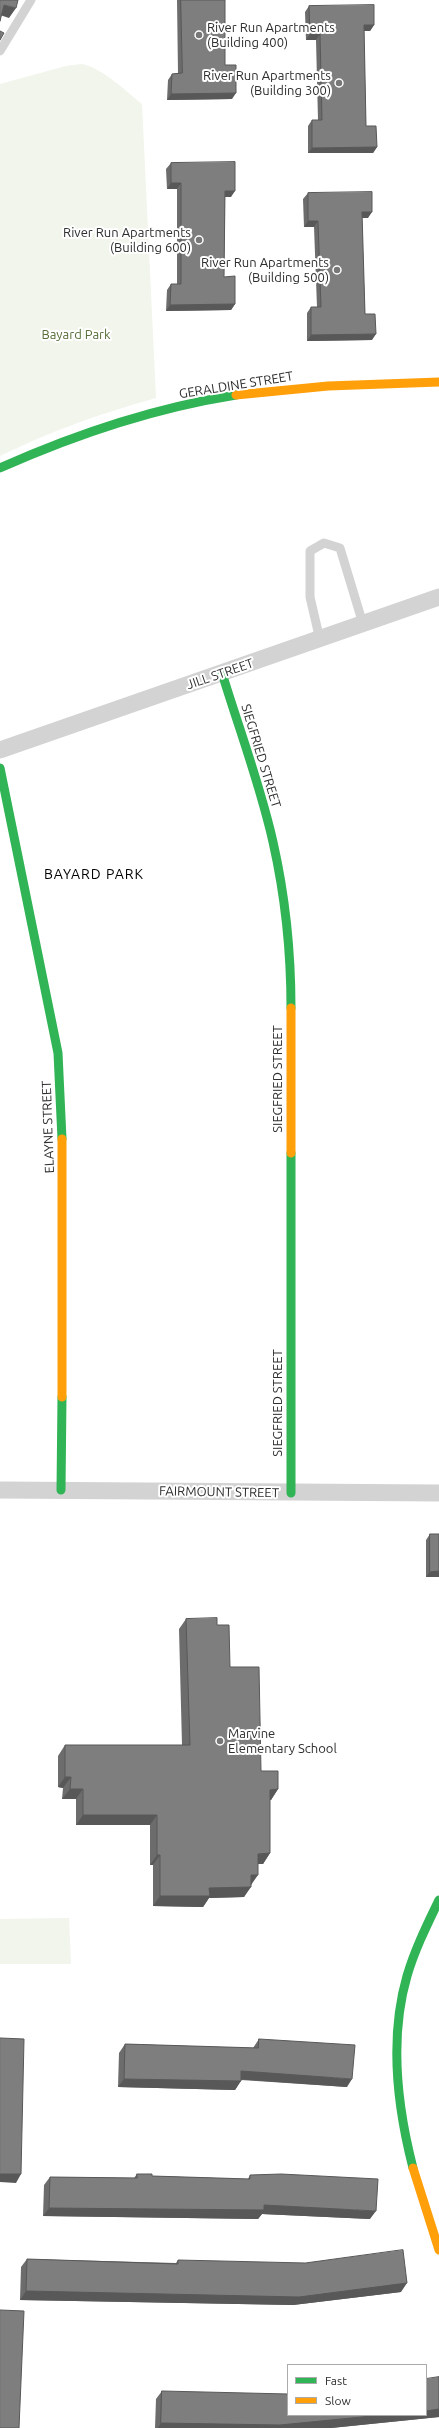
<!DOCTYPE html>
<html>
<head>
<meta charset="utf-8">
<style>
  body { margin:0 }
  #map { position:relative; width:439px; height:2428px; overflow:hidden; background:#fff; font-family:Ubuntu,sans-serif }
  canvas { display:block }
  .legend { position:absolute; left:287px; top:2364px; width:140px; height:52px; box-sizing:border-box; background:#fff; border:1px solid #ababab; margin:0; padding:5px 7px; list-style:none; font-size:12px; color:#2e2e2e }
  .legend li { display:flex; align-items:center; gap:8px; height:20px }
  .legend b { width:20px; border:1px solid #ababab }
</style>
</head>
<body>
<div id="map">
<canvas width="439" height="2428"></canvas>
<ul class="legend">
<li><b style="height:5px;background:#30b455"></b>Fast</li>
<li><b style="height:5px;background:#ff9f0a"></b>Slow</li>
</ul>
</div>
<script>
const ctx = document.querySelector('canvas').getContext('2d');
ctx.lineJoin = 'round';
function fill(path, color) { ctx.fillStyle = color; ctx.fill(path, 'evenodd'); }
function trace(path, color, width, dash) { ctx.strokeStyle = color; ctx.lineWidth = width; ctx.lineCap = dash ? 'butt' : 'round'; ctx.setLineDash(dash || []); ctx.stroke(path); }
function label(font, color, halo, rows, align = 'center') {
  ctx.font = font + ' Ubuntu,sans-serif'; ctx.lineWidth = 4; ctx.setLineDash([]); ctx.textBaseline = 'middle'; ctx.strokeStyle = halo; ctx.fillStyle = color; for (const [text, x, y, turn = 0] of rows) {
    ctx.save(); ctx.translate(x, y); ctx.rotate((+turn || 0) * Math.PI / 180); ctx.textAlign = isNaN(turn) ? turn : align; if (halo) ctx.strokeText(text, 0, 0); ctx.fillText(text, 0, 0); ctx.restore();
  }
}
fill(new Path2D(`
  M82 64C104 69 124 90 142 104L156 398C102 413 51 431 0 456V84L66 66Z
  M69 1918 71 1964H0V1919Z`), '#f1f5eb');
trace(new Path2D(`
  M0 51 31 0
  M320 640 310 597V551L324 543 340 548 363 624`), '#d3d3d3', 9);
trace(new Path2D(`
  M0 750 439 597
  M0 1490 439 1493`), '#d3d3d3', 17);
trace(new Path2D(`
  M0 468C76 434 154 408 236 395
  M222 673C239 729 260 784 273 842 285 895 291 953 291 1008
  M0 768 58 1053 62 1139
  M291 1153V1493
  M61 1490 62 1397
  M413 2168C397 2106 389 2038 407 1976 415 1949 427 1925 439 1900`), '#30b455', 9);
trace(new Path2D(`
  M236 395 328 386 439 382
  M291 1008V1153
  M62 1397V1139
  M413 2168 439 2250`), '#ff9f0a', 9);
fill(new Path2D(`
  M177 0H225V65L232 99 167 100 168 80 172 74 178 73Z
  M309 6 374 25 370 31H364L366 126 377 147 373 153H308V126L312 120H318L316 40H306L305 12Z
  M171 163 231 197H225L224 277 235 304 231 310 166 311 167 290 171 284H177V189H167L166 169Z
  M308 193 368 218H362L365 314 372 340 307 341V313L311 307H317L314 227H304L303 199Z
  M430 1534H439V1577H426V1540Z
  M186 1619 217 1625 261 1771 278 1789 271 1800H270V1853L263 1864H258L251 1885 244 1897 209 1898 203 1907 153 1906V1865H150V1825H76V1799H62L63 1788 58 1787V1756L65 1745H182L179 1629Z
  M259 2039 347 2087 241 2080 235 2090 118 2087 119 2053 125 2044 253 2048Z
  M137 2174 152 2176 248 2179 250 2175 370 2219 262 2214 258 2219 43 2216 44 2185 50 2177 134 2178Z
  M27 2259 176 2263 178 2260 401 2292 293 2305 20 2300 21 2267Z
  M439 2377V2417L331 2428H155L156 2399 162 2391 288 2415Z`), '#6c6c6c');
fill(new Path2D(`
  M4 5 16 8 9 18 0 15Z
  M364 25H374L370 31H359Z
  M310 34H320L316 40H306Z
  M236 93 232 99 167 100 171 94Z
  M377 147 373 153H308L312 148Z
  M171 183H181L177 189H167Z
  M225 191H235L231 197H221Z
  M362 212H372L368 218H358Z
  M308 221H318L314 227H304Z
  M235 304 231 310 166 311 170 305Z
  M376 334 372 340 307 341 311 335Z
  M439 1571V1577H426L430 1572Z
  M65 1777H71L63 1788 58 1787Z
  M70 1789H83L76 1799H62Z
  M278 1789 271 1800H263L270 1790Z
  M83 1815H157L150 1825H76Z
  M270 1853 263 1864H251L258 1854Z
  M157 1855H160L153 1865H150Z
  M251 1875H258L251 1885Z
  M251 1887 244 1897 209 1898 203 1907 153 1906 160 1896 209 1888Z
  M241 2071 352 2079 347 2087 235 2079Z
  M124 2079 241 2081 235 2090 118 2087Z
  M0 2174H21L16 2183 0 2182Z
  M264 2205 376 2211 370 2219 262 2214 258 2219 43 2216 49 2208Z
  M407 2283 401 2292 293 2305 20 2300 26 2291Z
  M439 2409V2417L331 2428H158L161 2423 382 2415H426V2411Z`), '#585858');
const building = new Path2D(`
  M0 0H18L16 8 4 5 0 21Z
  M181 0H225V65H236V93L171 94 172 74 182 73Z
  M374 5V25H364L366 126H376L377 147 312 148V120H322L320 34H310L309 6Z
  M0 31 4 33 0 40Z
  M235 162V191H225L224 277 235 276V304L170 305 171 284H181V183H171V163Z
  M372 192V212H362L365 314H375L376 334 311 335V307H321L318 221H308V193Z
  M430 1534H439V1571L430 1572Z
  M217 1618V1625H229L230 1667H259L261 1771H278V1789L270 1790V1853L258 1854V1875H251V1887L209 1888 210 1896H160V1855H157V1815H83V1789H70L71 1777H65V1745H190L186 1619Z
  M0 2038 24 2039 21 2174H0Z
  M259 2039 355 2045 352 2079 241 2071V2081L124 2079 125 2044 258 2048Z
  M137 2174H152V2176L250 2179V2175L281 2174 378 2179 376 2211 264 2205V2210L49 2208 50 2177 137 2178Z
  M403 2250 407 2283 299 2297 26 2291 27 2259 178 2264V2260L305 2263Z
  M0 2310 24 2311 19 2428H0Z
  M439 2377V2409L426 2411V2379Z
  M162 2391 288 2394V2415H382L280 2425 161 2423Z`);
fill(building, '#7e7e7e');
trace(building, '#585858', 1);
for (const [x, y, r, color] of [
  [199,35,4,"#777"],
  [339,83,4,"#777"],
  [199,240,4,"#777"],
  [337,270,4,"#777"],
  [220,1741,4,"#777"]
]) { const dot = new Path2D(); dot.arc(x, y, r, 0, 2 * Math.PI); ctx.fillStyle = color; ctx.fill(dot); trace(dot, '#fff', 1.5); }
label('13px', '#2e2e2e', '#fff', [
  ["River Run Apartments",207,28,"left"],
  ["(Building 400)",207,43,"left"],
  ["River Run Apartments",331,76],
  ["(Building 300)",331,91],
  ["River Run Apartments",191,233],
  ["(Building 600)",191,248],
  ["River Run Apartments",329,263],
  ["(Building 500)",329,278],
  ["Marvine",228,1734,"left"],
  ["Elementary School",228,1749,"left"]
], 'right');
label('13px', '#576e38', '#fff', [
  ["Bayard Park",76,335]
]);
label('13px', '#2e2e2e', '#fff', [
  ["GERALDINE STREET",236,385,-9],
  ["JILL STREET",220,674,-19],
  ["SIEGFRIED STREET",261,756,73],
  ["SIEGFRIED STREET",278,1079,-90],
  ["ELAYNE STREET",48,1127,-92],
  ["SIEGFRIED STREET",278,1403,-90],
  ["FAIRMOUNT STREET",219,1492,1]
]);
ctx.letterSpacing = '1px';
label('14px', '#000', '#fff', [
  ["BAYARD PARK",94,874]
]);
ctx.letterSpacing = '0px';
</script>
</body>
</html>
